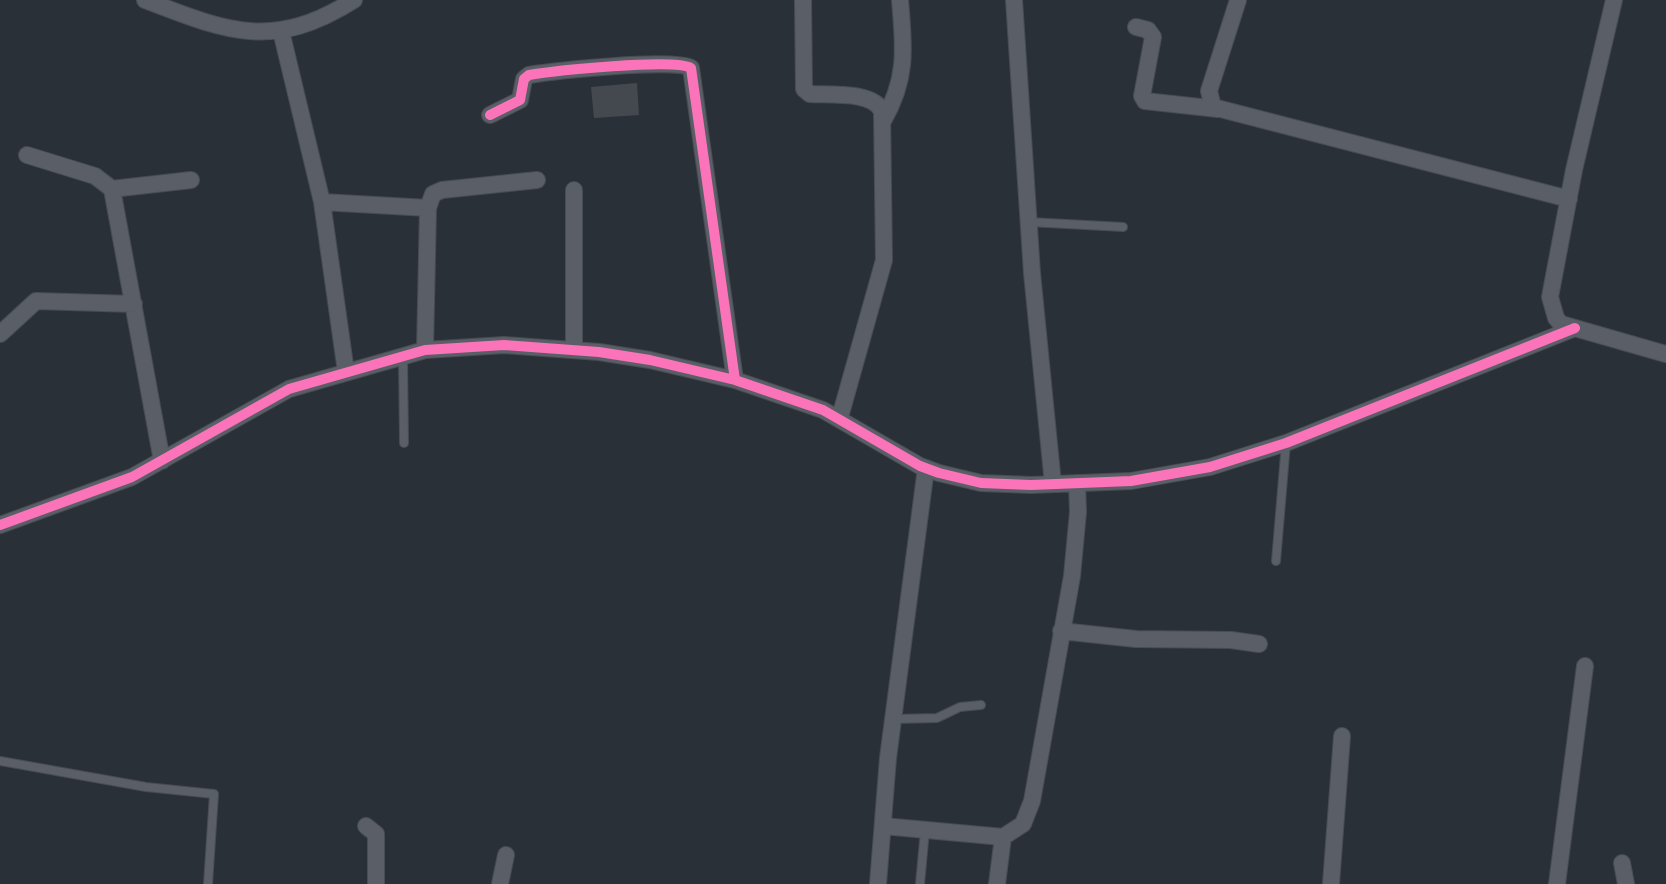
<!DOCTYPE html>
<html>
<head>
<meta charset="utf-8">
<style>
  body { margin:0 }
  canvas { display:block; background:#2a3038 }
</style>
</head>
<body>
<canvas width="1666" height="884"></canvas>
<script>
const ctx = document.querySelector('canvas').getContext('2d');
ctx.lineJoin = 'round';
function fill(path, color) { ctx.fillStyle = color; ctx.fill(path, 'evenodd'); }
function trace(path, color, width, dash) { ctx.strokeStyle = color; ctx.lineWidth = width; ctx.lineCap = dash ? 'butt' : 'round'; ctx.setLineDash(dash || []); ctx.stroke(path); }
fill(new Path2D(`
  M637 83 639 115 594 118 591 87Z`), '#444950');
const service = new Path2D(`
  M1029 222 1123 227
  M403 356 404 443
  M1276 561 1286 443
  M893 719 937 718 960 707 981 705
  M0 761 146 787 214 794 208 884
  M920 884 925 830`);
const minor = new Path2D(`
  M145 0C228 32 273 51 354 0
  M803 0 804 89 810 94C830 95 875 91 882 112L884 260 840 417
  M1014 0 1032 273 1053 484
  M1238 0 1209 91 1213 107 1569 199
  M1614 0 1574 170 1550 297 1556 318 1561 324 1666 354
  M1136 27 1148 30 1153 37 1142 96 1145 101 1218 109
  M281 31 322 202 346 372
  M490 115 520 100 524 79 529 75C553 71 674 58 691 68L735 380
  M883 121C908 78 904 47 900 0
  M27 155 95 176 112 189 162 461
  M112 189 191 180
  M322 202 428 208 425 350
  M428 208 433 194 442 190 537 180
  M0 334 36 301 134 304
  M574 350V190
  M0 525 132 477 289 389 425 350 504 345 599 352 650 360 735 380 823 410 920 466 939 473 981 483 1031 485 1131 481 1210 467 1286 443 1575 328
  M1061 631 1136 639 1231 640 1259 644
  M366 826 376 834V884
  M883 826 1003 837 1023 824 1032 801 1072 576 1078 512 1077 483
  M1622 863 1626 884
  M500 884 506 855
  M878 884 888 758 926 468
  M997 884 1003 837
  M1331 884 1342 736
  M1557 884 1585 666`);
trace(service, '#484c53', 10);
trace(minor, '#484c53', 18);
trace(service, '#5a5e66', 8);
trace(minor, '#5a5e66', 16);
trace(new Path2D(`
  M490 115 520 100 524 79 529 75C553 71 674 58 691 68L735 380
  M0 525 132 477 289 389 425 350 504 345 599 352 650 360 735 380 823 410 920 466 939 473 981 483 1031 485 1131 481 1210 467 1286 443 1575 328`), '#fb73b8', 10);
</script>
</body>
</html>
